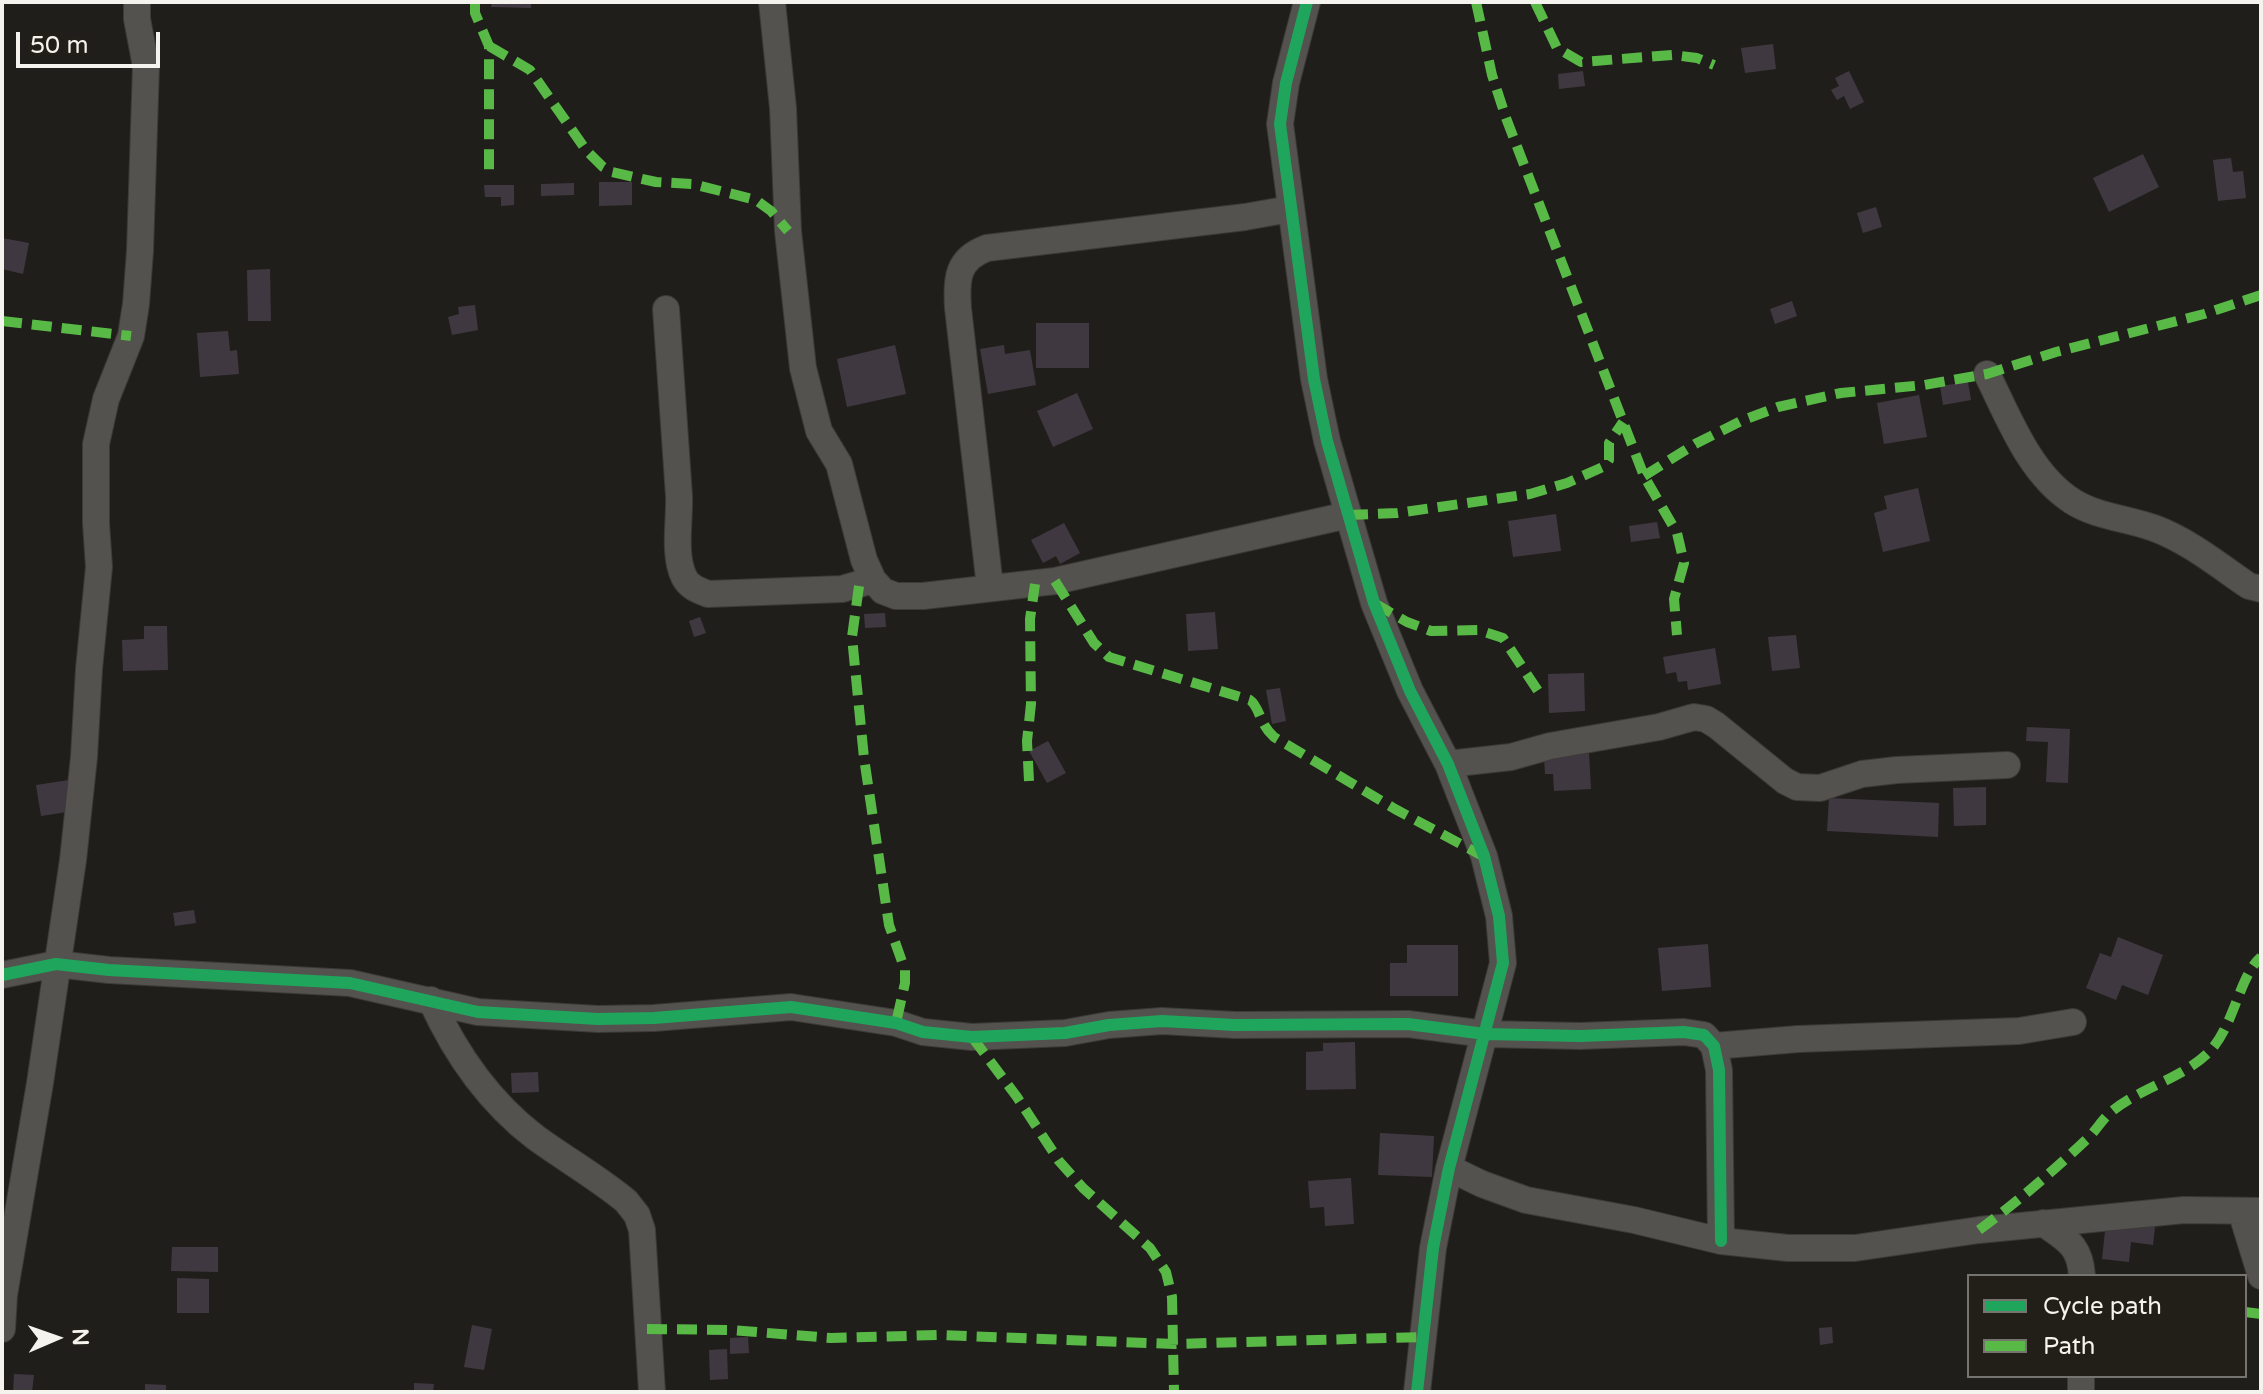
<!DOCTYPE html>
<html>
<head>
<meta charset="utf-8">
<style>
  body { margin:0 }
  #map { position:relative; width:2263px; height:1394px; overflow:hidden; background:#201e1a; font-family:"Varela Round",sans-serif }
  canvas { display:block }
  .frame { position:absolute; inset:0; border:4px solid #f5f3ee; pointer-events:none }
  .legend { position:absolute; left:1967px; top:1274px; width:280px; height:104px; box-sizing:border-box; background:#221f18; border:2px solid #76746e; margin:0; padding:10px 14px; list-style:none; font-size:24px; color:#f5f3ee }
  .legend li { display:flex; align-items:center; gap:16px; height:40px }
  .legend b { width:40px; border:2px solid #76746e }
  .north { position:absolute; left:16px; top:1298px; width:80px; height:80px; -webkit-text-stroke:6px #221f18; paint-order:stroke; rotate:88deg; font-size:22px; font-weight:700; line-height:32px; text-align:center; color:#f5f3ee }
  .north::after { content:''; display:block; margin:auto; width:28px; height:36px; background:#f5f3ee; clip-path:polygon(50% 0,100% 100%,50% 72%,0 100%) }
  .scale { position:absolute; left:16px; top:32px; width:144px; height:36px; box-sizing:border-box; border:4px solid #f5f3ee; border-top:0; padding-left:10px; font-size:24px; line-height:28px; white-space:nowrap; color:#f5f3ee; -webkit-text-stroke:6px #221f18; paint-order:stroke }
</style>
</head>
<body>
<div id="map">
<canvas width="2263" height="1394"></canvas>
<div class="frame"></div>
<ul class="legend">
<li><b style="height:10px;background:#20a55d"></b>Cycle path</li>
<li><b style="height:10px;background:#58b947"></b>Path</li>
</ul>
<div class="north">N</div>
<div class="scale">50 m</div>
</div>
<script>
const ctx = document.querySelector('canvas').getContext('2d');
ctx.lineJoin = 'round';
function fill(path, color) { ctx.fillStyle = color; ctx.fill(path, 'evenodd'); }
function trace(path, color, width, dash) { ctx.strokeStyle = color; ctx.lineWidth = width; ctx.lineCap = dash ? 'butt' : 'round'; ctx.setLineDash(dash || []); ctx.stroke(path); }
fill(new Path2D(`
  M492 2H531V8L491 7Z
  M1773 44 1776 69 1745 73 1741 48Z
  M1583 71 1585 86 1559 89 1558 74Z
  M1849 71 1864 102 1850 109 1844 96 1837 100 1831 90 1839 86 1835 78Z
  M2143 154 2159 187 2109 212 2093 178Z
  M2231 158 2233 172 2243 171 2246 198 2218 201 2213 160Z
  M599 182H632V205L599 206Z
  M574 183V195L541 196V184Z
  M484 185H514V205L501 206V197H485Z
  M1876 207 1882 227 1863 233 1857 213Z
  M2 238 29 243 23 274 2 269Z
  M270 269 271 321H248L247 270Z
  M1792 301 1797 316 1775 324 1770 309Z
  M475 305 478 330 452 335 448 317 459 314 458 307Z
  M1036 323H1089V368H1036Z
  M228 331 230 351 237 350 239 374 200 377 197 333Z
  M895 345 906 394 847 407 837 359Z
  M1004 345 1005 354 1030 350 1036 385 988 394 980 349Z
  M1968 382 1971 400 1943 405 1940 386Z
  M1077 393 1093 429 1053 447 1037 411Z
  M1919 395 1927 437 1884 444 1877 403Z
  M1918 488 1930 541 1883 552 1874 513 1887 509 1884 496Z
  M1556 514 1561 551 1513 557 1508 521Z
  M1657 522 1660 538 1631 542 1629 526Z
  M1064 523 1080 553 1060 564 1056 556 1043 563 1031 540Z
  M1215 612 1218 649 1188 651 1186 614Z
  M885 613 886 627 865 628 864 614Z
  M700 617 706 633 694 637 689 621Z
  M144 626H167L168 670 123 671 122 640 144 639Z
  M1796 635 1800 668 1772 671 1768 637Z
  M1715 648 1721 684 1688 690 1687 681 1678 682 1676 672 1666 674 1663 657Z
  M1584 673 1585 711 1549 713 1548 674Z
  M1280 688 1286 721 1272 724 1266 690Z
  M2027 727 2070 729 2068 783 2046 782 2048 742 2026 741Z
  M1048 741 1066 773 1047 783 1029 751Z
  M1589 753 1591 789 1554 791 1553 774H1545L1544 758Z
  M69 780 74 811 41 816 36 785Z
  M1986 787V825L1954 826 1953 788Z
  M1829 798 1939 803 1938 837 1827 831Z
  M194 910 196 923 175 926 173 913Z
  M2118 937 2163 955 2148 995 2122 985 2116 1000 2086 988 2100 953 2111 957Z
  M1708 944 1711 987 1662 991 1658 948Z
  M1407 945H1458V996H1390V963H1407Z
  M1355 1042 1356 1089 1306 1090V1052L1323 1051V1043Z
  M538 1072 539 1092 512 1093 511 1073Z
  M1380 1133 1434 1136 1432 1177 1378 1175Z
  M1351 1178 1354 1224 1325 1226 1324 1207 1310 1208 1308 1181Z
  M2106 1222 2155 1227 2153 1245 2131 1242 2129 1262 2102 1259Z
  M172 1247H218V1272L171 1271Z
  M177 1278 209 1279V1313H177Z
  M472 1325 492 1329 484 1370 464 1367Z
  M1832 1327 1833 1343 1820 1345 1819 1328Z
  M748 1337 749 1353 730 1354V1338Z
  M727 1349 728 1379 710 1380 709 1350Z
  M14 1374 34 1375 32 1392H13Z
  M414 1383 434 1384 433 1392H414Z
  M145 1384 166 1385V1392H145Z`), '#403841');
const minor = new Path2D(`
  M772 2 783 108 788 231 803 368 819 431 839 464 864 560 873 580 883 591 896 596H923L1055 581 1348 515
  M1307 2 1286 83 1280 124 1314 379 1327 441 1374 603 1410 691 1448 764 1484 856 1499 916 1503 963 1449 1168 1433 1248 1417 1392
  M666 309C670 372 675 434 679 496 680 521 673 554 684 577 689 587 698 590 708 594L842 589 873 580
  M1987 374C2009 418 2029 473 2072 501 2097 517 2127 518 2154 528 2189 541 2218 565 2249 586L2261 589
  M990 587 958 308C956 279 957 259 987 248L1245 217 1290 209
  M1448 764 1511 757 1550 746 1659 727 1694 717 1706 719 1716 725 1785 781 1797 787 1820 788 1862 774 1897 770 2007 765
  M2 975 56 964 109 970 350 983 478 1012 598 1019 654 1018 791 1007 896 1023 923 1032 972 1037 1065 1033 1109 1025 1162 1021 1235 1025 1408 1024 1485 1034 1580 1036 1684 1032 1704 1035 1714 1046 1719 1070 1721 1241
  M431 1000C455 1053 488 1101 535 1137 565 1159 597 1177 626 1201L637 1215 642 1230 652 1392
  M1714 1046 1798 1039 2019 1031 2073 1022
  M1449 1168 1482 1184 1526 1200 1634 1220 1721 1241 1788 1248H1855L1979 1230 2184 1210 2261 1211
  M2241 1211 2261 1276
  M2043 1223C2067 1240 2080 1245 2082 1276
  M2 1329 4 1295 40 1083 73 860 84 757 89 669 99 567 96 523V444L106 399 131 336 136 304 140 251 146 66 137 19V2
  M2081 1392V1376`);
trace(minor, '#3c3a38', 28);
trace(minor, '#53524e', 26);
trace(new Path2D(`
  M475 2V13L489 46V176
  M1476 2 1492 75 1506 118 1644 476 1677 533 1684 563 1674 599 1677 635
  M1535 2 1557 48 1581 62 1673 55 1697 58 1714 65
  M489 46 530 70 586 150 603 167 612 172 656 182 693 184 756 200 771 211 788 231
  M2 321 131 336
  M1644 476 1695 444 1741 421 1778 407 1841 393 1924 385 1987 374 2056 352 2204 314 2261 295
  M1348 515 1397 513 1530 494 1567 483 1605 466 1609 460V443L1623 422
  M1055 581 1094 643 1109 657 1250 700C1260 707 1259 724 1274 737L1395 809 1483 856
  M859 586 852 637 864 758 889 925 905 970V983L896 1023
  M1374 603 1407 622 1431 631 1478 630 1503 638 1538 691
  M1029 781 1027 741 1031 704 1030 619 1035 584
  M972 1037 1017 1097 1059 1161 1083 1188 1150 1248 1166 1272 1172 1297 1174 1392
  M1979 1230C2016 1203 2052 1172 2086 1140 2095 1132 2101 1121 2110 1113 2137 1089 2182 1079 2209 1052 2234 1027 2239 976 2261 957
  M2245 1312 2261 1314
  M647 1329 731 1330 831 1338 939 1335 1174 1344 1422 1337`), '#58b947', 10, [20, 10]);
trace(new Path2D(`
  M1307 2 1286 83 1280 124 1314 379 1327 441 1374 603 1410 691 1448 764 1484 856 1499 916 1503 963 1449 1168 1433 1248 1417 1392
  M2 975 56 964 109 970 350 983 478 1012 598 1019 654 1018 791 1007 896 1023 923 1032 972 1037 1065 1033 1109 1025 1162 1021 1235 1025 1408 1024 1485 1034 1580 1036 1684 1032 1704 1035 1714 1046 1719 1070 1721 1241`), '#20a55d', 12);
</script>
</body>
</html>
